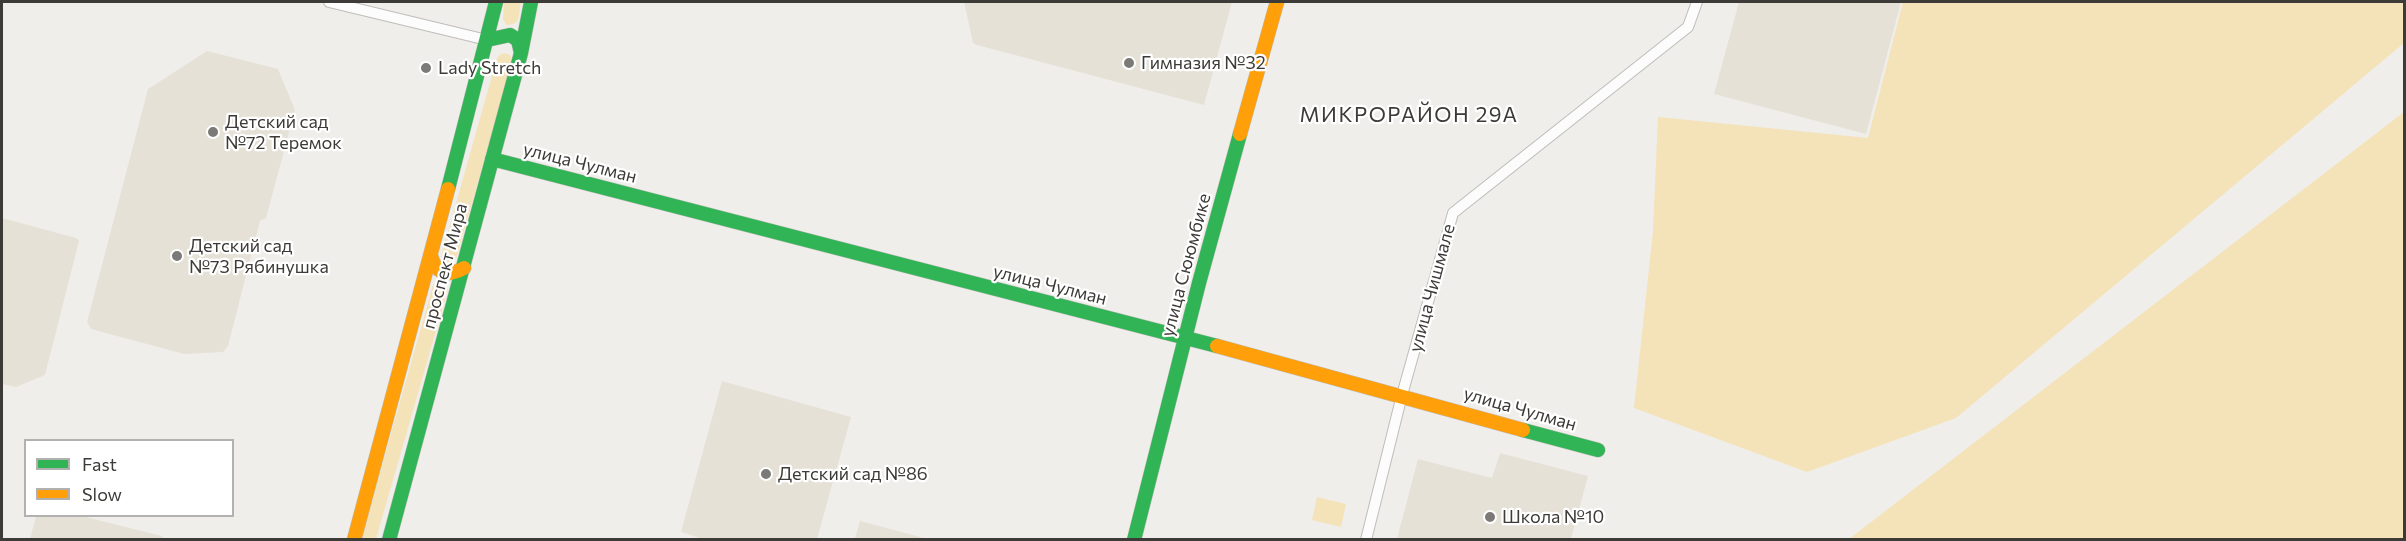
<!DOCTYPE html>
<html>
<head>
<meta charset="utf-8">
<style>
  body { margin:0 }
  #map { position:relative; width:2406px; height:541px; overflow:hidden; background:#f0eeea; font-family:Commissioner,sans-serif }
  canvas { display:block }
  .frame { position:absolute; inset:0; border:3px solid #3c3b38; pointer-events:none }
  .legend { position:absolute; left:24px; top:439px; width:210px; height:78px; box-sizing:border-box; background:#fff; border:2px solid #b1b1af; margin:0; padding:8px 10px; list-style:none; font-size:18px; color:#3c3b38 }
  .legend li { display:flex; align-items:center; gap:12px; height:30px }
  .legend b { width:30px; border:2px solid #b1b1af }
</style>
</head>
<body>
<div id="map">
<canvas width="2406" height="541"></canvas>
<div class="frame"></div>
<ul class="legend">
<li><b style="height:8px;background:#30b455"></b>Fast</li>
<li><b style="height:8px;background:#ff9f0a"></b>Slow</li>
</ul>
</div>
<script>
const ctx = document.querySelector('canvas').getContext('2d');
ctx.lineJoin = 'round';
function fill(path, color) { ctx.fillStyle = color; ctx.fill(path, 'evenodd'); }
function trace(path, color, width, dash) { ctx.strokeStyle = color; ctx.lineWidth = width; ctx.lineCap = dash ? 'butt' : 'round'; ctx.setLineDash(dash || []); ctx.stroke(path); }
function label(font, color, halo, rows, align = 'center') {
  ctx.font = font + ' Commissioner,sans-serif'; ctx.lineWidth = 4.5; ctx.setLineDash([]); ctx.textBaseline = 'middle'; ctx.strokeStyle = halo; ctx.fillStyle = color; for (const [text, x, y, turn = 0] of rows) {
    ctx.save(); ctx.translate(x, y); ctx.rotate((+turn || 0) * Math.PI / 180); ctx.textAlign = isNaN(turn) ? turn : align; if (halo) ctx.strokeText(text, 0, 0); ctx.fillText(text, 0, 0); ctx.restore();
  }
}
fill(new Path2D(`
  M964 2H1232L1204 105 977 45 973 43Z
  M1739 2H1901L1866 134 1714 94Z
  M207 51 278 69 295 110 266 218 260 221 228 346 223 352 184 354 91 329 87 322 148 89Z
  M2 218 76 238 79 241 45 375 16 387 2 384Z
  M722 381 851 417 817 539H703L681 532Z
  M1500 453 1588 476 1571 539H1397L1418 459 1492 478Z
  M36 516H82L162 536 163 539H30Z
  M860 521 928 539H855Z`), '#e6e1d7');
fill(new Path2D(`
  M504 2H521L518 20 514 24 507 25 503 20Z
  M1903 2H2404V43L1956 418 1807 472 1634 408 1653 231 1658 117 1868 138Z
  M506 53 511 56 512 62 456 259 452 264 446 265 441 257 497 58 501 54Z
  M2404 112V539H1849Z
  M440 279 447 283 448 289 376 539 361 540 433 285Z
  M1317 497 1346 504 1341 527 1312 520Z`), '#f4e2b8');
const street = new Path2D(`
  M329 2 487 40
  M1366 540 1402 395 1453 213 1688 27 1697 2`);
const fast = new Path2D(`
  M487 40 510 35 518 40 521 53
  M492 159 1217 346
  M448 189 496 2
  M1523 430 1598 450
  M389 540 521 53 531 2
  M1134 540 1199 283 1240 134`);
const slow = new Path2D(`
  M1240 134 1277 2
  M431 256C436 274 448 277 464 268
  M1217 346 1523 430
  M354 540 448 189`);
trace(street, '#bebdba', 12);
trace(fast, '#bebdba', 15);
trace(slow, '#bebdba', 15);
trace(street, '#fdfcfc', 10);
trace(fast, '#30b455', 14);
trace(slow, '#ff9f0a', 14);
for (const [x, y, r, color] of [
  [1129,63,6,"#7b7a76"],
  [426,68,6,"#7b7a76"],
  [213,132,6,"#7b7a76"],
  [177,256,6,"#7b7a76"],
  [766,474,6,"#7b7a76"],
  [1490,517,6,"#7b7a76"]
]) { const dot = new Path2D(); dot.arc(x, y, r, 0, 2 * Math.PI); ctx.fillStyle = color; ctx.fill(dot); trace(dot, '#fff', 2); }
label('18px', '#3c3b38', '#fff', [
  ["Гимназия №32",1141,63],
  ["Lady Stretch",438,68],
  ["Детский сад",225,122],
  ["№72 Теремок",225,143],
  ["Детский сад",189,246],
  ["№73 Рябинушка",189,267],
  ["Детский сад №86",778,474],
  ["Школа №10",1502,517]
], 'left');
label('18px', '#3c3b38', '#fff', [
  ["улица Чулман",580,163,14],
  ["улица Сююмбике",1186,265,-75],
  ["проспект Мира",445,266,-75],
  ["улица Чулман",1050,285,14],
  ["улица Чишмале",1432,288,-75],
  ["улица Чулман",1520,409,16]
]);
ctx.letterSpacing = '1.5px';
label('21px', '#3c3b38', '#fff', [
  ["МИКРОРАЙОН 29А",1409,115]
]);
ctx.letterSpacing = '0px';
</script>
</body>
</html>
